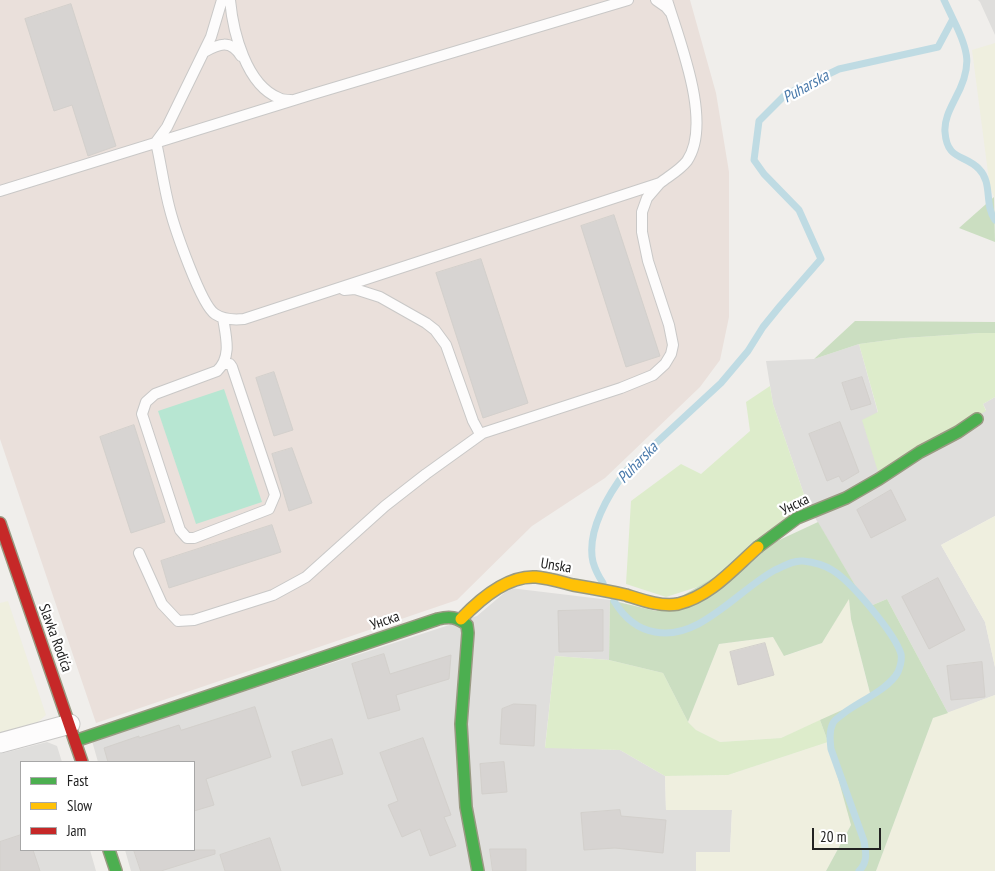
<!DOCTYPE html>
<html>
<head>
<meta charset="utf-8">
<style>
  body { margin:0 }
  #map { position:relative; width:995px; height:871px; overflow:hidden; background:#f0eeeb; font-family:"PT Sans Narrow",sans-serif }
  canvas { display:block }
  .legend { position:absolute; left:20px; top:761px; width:175px; height:90px; box-sizing:border-box; background:#fff; border:1px solid #a7a7a7; margin:0; padding:6px 9px; list-style:none; font-size:15px; color:#222 }
  .legend li { display:flex; align-items:center; gap:10px; height:25px }
  .legend b { width:25px; border:1px solid #a7a7a7 }
  .scale { position:absolute; left:812px; top:828px; width:69px; height:22px; box-sizing:border-box; border:2px solid #222; border-top:0; padding-left:6px; font-size:15px; line-height:18px; white-space:nowrap; color:#222; -webkit-text-stroke:4px #fff; paint-order:stroke }
</style>
</head>
<body>
<div id="map">
<canvas width="995" height="871"></canvas>
<ul class="legend">
<li><b style="height:6px;background:#4caf50"></b>Fast</li>
<li><b style="height:6px;background:#ffc107"></b>Slow</li>
<li><b style="height:6px;background:#c62828"></b>Jam</li>
</ul>
<div class="scale">20 m</div>
</div>
<script>
const ctx = document.querySelector('canvas').getContext('2d');
ctx.lineJoin = 'round';
function fill(path, color) { ctx.fillStyle = color; ctx.fill(path, 'evenodd'); }
function trace(path, color, width, dash) { ctx.strokeStyle = color; ctx.lineWidth = width; ctx.lineCap = dash ? 'butt' : 'round'; ctx.setLineDash(dash || []); ctx.stroke(path); }
function label(font, color, halo, rows, align = 'center') {
  ctx.font = font + ' "PT Sans Narrow",sans-serif'; ctx.lineWidth = 4.5; ctx.setLineDash([]); ctx.textBaseline = 'middle'; ctx.strokeStyle = halo; ctx.fillStyle = color; for (const [text, x, y, turn = 0] of rows) {
    ctx.save(); ctx.translate(x, y); ctx.rotate((+turn || 0) * Math.PI / 180); ctx.textAlign = isNaN(turn) ? turn : align; if (halo) ctx.strokeText(text, 0, 0); ctx.fillText(text, 0, 0); ctx.restore();
  }
}
fill(new Path2D(`
  M978 0H995V35L980 2Z
  M859 344 878 413 986 410 983 404 995 397V516L941 545 985 622 995 667V695L948 713 887 599 868 607 808 506 773 404 766 361 814 359Z
  M510 588 610 600 609 660 555 656 545 747 620 750 665 776 666 810H732L730 852H697L696 871H131L125 850H194V762H98L92 741 477 616Z
  M47 742 57 746 62 762H21V850H90L96 871H0V754Z`), '#dfdedc');
fill(new Path2D(`
  M0 0H690L716 93 729 172V317L720 360 700 387 605 478 532 526 457 600 96 723 0 439Z`), '#eae0db');
fill(new Path2D(`
  M995 43V199L990 188 972 50Z
  M995 516V667L985 622 941 545Z
  M849 598 851 619 871 698 781 738 720 742 696 730 688 722 719 644 773 637 785 656 822 643Z
  M8 601 46 715 37 723 0 734V603Z
  M995 695V871H876L933 718Z
  M828 742 851 825 826 871H696V852H730L732 810H666L665 776 728 775Z`), '#efefdf');
fill(new Path2D(`
  M980 333H995V397L983 404 986 411 879 475 862 420 878 412 859 344 904 338Z
  M770 386 773 404 808 506 710 583 666 597 626 584 631 501 681 464 701 474 750 431 746 402Z
  M555 656 609 660 663 673 688 722 696 730 720 742 781 738 820 720 828 742 728 775 665 776 620 750 545 748Z`), '#ddeccb');
fill(new Path2D(`
  M994 197 995 242 959 228Z
  M855 321 995 322V333H980L904 338 859 344 814 359Z
  M818 522 868 607 887 599 948 713 933 718 876 871H826L851 825 828 742 820 720 871 697 851 619 849 599 822 643 784 656 773 637 719 644 688 722 663 673 609 660 610 600 656 611 775 542Z`), '#cbdec1');
fill(new Path2D(`
  M224 389 262 502 196 524 158 411Z`), '#b7e6d2');
trace(new Path2D(`
  M953 19C969 51 973 66 955 99 950 109 944 120 945 132 947 161 965 154 979 169 993 183 984 205 995 220
  M603 583C599 577 595 569 593 562 586 531 609 493 627 470L721 383 748 351 763 327 780 306 821 259 799 210 764 174 754 160 759 121 785 95 839 69 938 47 953 19 944 0
  M614 601C623 616 637 629 655 632 699 641 738 590 775 570 784 566 793 560 803 561 813 562 824 565 832 570 851 581 895 634 901 654 902 659 900 667 898 672 889 689 860 701 844 713 841 716 835 719 833 723 829 731 830 740 831 749L864 841C866 852 868 862 859 871`), '#bfdbe3', 7);
const building = new Path2D(`
  M71 4 116 146 88 156 72 105 54 111 25 19Z
  M614 215 660 356 626 367 581 226Z
  M481 259 528 403 483 418 436 273Z
  M274 372 293 430 274 436 256 378Z
  M862 377 871 404 851 410 842 383Z
  M840 422 859 472 842 482 839 476 827 481 809 434Z
  M134 425 165 522 131 533 100 437Z
  M292 448 312 503 289 511 272 454Z
  M891 490 906 520 871 538 857 510Z
  M272 525 281 552 169 588 161 561Z
  M938 578 965 630 929 649 902 597Z
  M603 610V651L559 652 558 611Z
  M765 643 774 675 738 685 730 652Z
  M384 654 390 674 451 655 449 679 396 695 400 710 368 719 352 664Z
  M982 662 985 697 951 700 947 666Z
  M514 704 536 705 534 746 500 744 502 709Z
  M255 707 271 757 206 779 214 805 194 811V762H108L104 748 139 736V738L179 725 181 730Z
  M423 738 451 815 444 817 456 846 430 856 420 829 402 837 388 805 398 801 380 753Z
  M332 739 343 774 302 786 292 752Z
  M504 762 507 792 482 794 480 764Z
  M620 810 621 816 666 820 663 853 615 848 584 850 581 813Z
  M21 835V850H33L40 871H0V842Z
  M270 838 281 871H225L220 855Z
  M490 849H526V871H493Z
  M134 850H215V854L161 871H141Z`);
fill(building, '#d7d4d2');
trace(building, '#d3d0cc', 1);
const lane = new Path2D(`
  M222 0 211 37 167 127 156 142C161 164 164 188 170 210 175 229 201 305 215 314 224 320 234 320 244 319L660 183C669 176 680 170 687 161 713 123 679 40 667 0
  M230 0C233 32 246 85 279 98 282 100 287 100 291 100
  M656 0 666 7 670 12
  M204 52C219 44 230 39 241 56
  M0 191 310 95 628 0
  M344 290 355 289 380 297 426 323 435 330 446 345 473 421 480 434
  M223 318C226 337 232 357 217 371L155 394 146 402 142 414 180 530 187 538H194L269 509 275 495 232 367 230 364H225
  M139 553 162 604 178 621 194 620 273 595 306 577 385 506 426 474 483 433 621 388 653 375 665 364 671 354 673 345 669 325 648 261 642 232V212L647 198 659 184`);
const street = new Path2D(`
  M0 743 70 724`);
const fast = new Path2D(`
  M758 547 797 518 846 498 879 479 920 452 958 432 977 419
  M75 741 438 619C450 616 457 617 467 625L468 633 461 724 466 807 478 871
  M109 850 116 871`);
const slow = new Path2D(`
  M461 619C479 600 507 575 536 577 548 578 561 582 573 585 591 588 608 591 626 595 642 600 661 607 678 604 711 596 734 568 758 547`);
const jam = new Path2D(`
  M0 523 82 762`);
trace(lane, '#c9c8c7', 12);
trace(street, '#c9c8c7', 21);
trace(fast, '#999a82', 14);
trace(slow, '#999a82', 14);
trace(jam, '#999a82', 14);
trace(lane, '#fdfcfc', 10);
trace(street, '#fdfcfc', 19);
trace(fast, '#4caf50', 11);
trace(slow, '#ffc107', 11);
trace(jam, '#c62828', 11);
label('15px', '#222', '#fff', [
  ["Унска",795,505,-26],
  ["Unska",556,566,9],
  ["Унска",385,621,-19],
  ["Slavka Rodića",55,638,70]
]);
label('italic 16px', '#4a7aab', '#fff', [
  ["Puharska",806,87,-29],
  ["Puharska",638,463,-46]
]);
</script>
</body>
</html>
